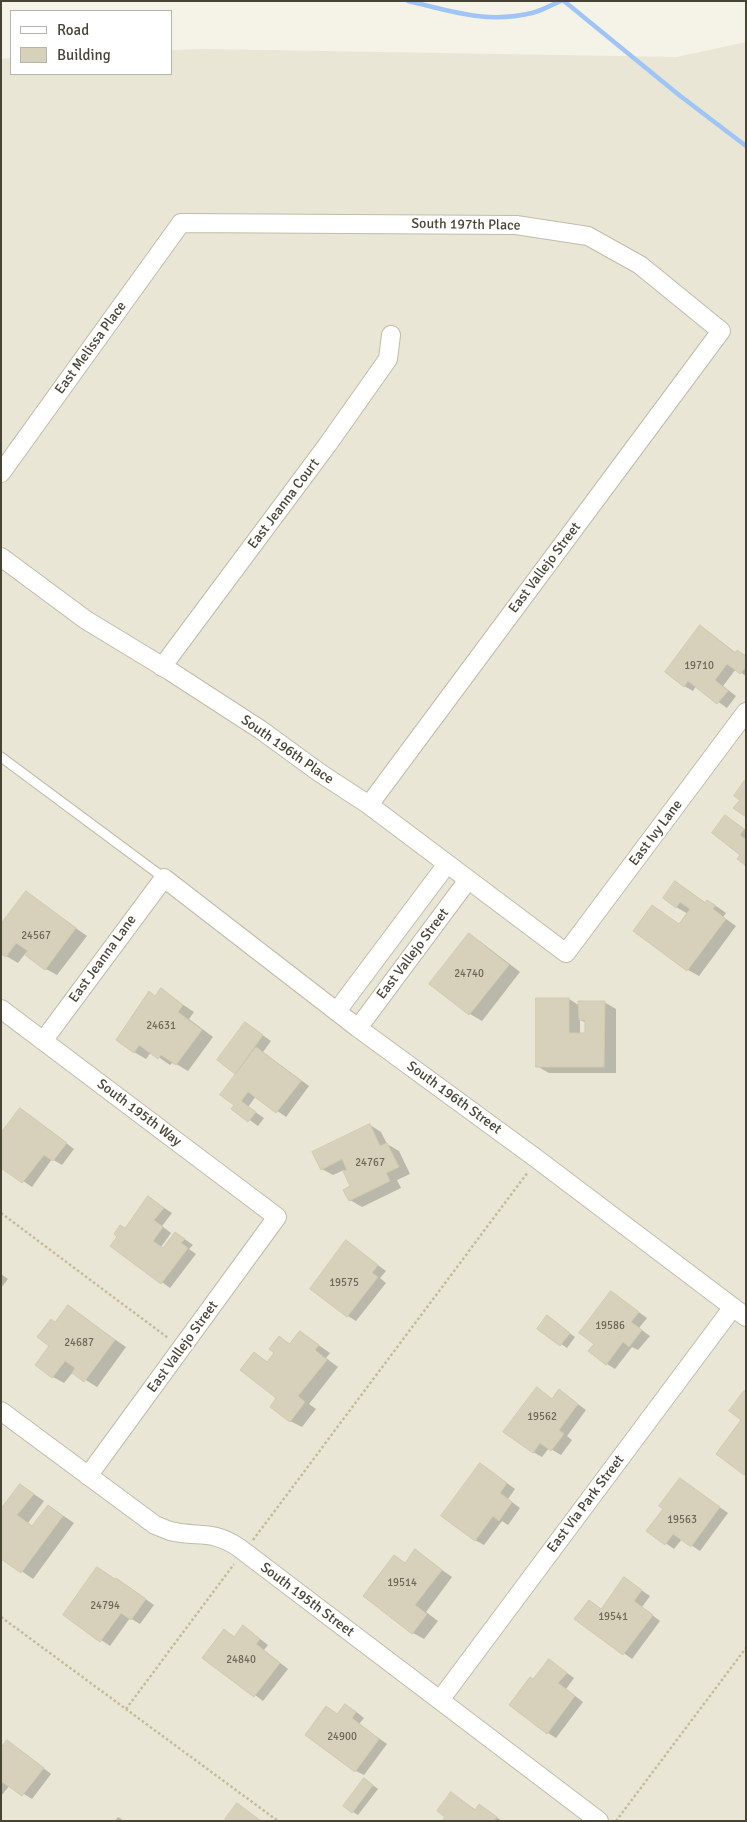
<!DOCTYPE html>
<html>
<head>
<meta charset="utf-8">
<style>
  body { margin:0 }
  #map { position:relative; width:747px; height:1822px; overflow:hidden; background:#f5f3e7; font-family:Signika,sans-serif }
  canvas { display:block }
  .frame { position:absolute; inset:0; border:2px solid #484435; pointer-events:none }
  .legend { position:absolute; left:10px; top:10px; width:162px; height:65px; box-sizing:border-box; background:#fff; border:1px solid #b6b4ae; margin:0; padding:6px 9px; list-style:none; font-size:15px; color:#484435 }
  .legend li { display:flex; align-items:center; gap:10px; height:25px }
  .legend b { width:25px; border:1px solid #b6b4ae }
</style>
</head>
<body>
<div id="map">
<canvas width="747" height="1822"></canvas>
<div class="frame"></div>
<ul class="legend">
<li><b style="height:6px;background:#fff"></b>Road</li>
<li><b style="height:14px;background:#d7d1bc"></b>Building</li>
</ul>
</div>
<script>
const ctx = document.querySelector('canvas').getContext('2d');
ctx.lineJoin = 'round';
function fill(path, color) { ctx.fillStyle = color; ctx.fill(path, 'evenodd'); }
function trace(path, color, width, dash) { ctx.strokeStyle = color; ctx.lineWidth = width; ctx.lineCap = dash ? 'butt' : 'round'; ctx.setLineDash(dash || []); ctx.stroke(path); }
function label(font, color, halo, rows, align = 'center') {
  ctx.font = font + ' Signika,sans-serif'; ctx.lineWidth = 4.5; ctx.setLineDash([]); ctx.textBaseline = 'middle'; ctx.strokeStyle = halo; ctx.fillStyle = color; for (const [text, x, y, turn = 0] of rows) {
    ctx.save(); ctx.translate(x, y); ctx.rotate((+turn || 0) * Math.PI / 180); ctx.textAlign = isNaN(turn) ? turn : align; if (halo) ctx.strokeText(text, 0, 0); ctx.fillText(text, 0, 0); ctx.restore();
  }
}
fill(new Path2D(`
  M746 42V1821H1V59L11 58V74H171V50L204 49 677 57Z`), '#e9e6d5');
fill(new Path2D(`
  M709 632 736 653 746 656V676L736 669 723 686 736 696 727 708 696 686 693 691 684 686Z
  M726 817 746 830V864L739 858 742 854Z
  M676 882 706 903 708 901 719 908 726 913 723 917 736 926 699 976 688 970 653 906 680 925 688 914 676 907Z
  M26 893 87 936 57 975 46 969 28 950 18 963 6 956Z
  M469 935 481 942 520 972 482 1021 470 1014 431 984Z
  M161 990 194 1012 189 1019 213 1037 188 1071 173 1062 170 1065 151 1052 146 1059 134 1052 150 993 156 997Z
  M569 999 580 1006 604 1002 616 1009V1073H549L537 1066ZM580 1020 587 1023V1034H580Z
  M245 1023 271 1041 263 1052 309 1086 286 1117 256 1096 248 1107 264 1118 258 1126 233 1108 235 1105 238 1074 235 1072Z
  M29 1115 74 1149 62 1165 52 1159 32 1187 1 1166Z
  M370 1125 381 1132 387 1144 399 1151 410 1174 397 1180 401 1188 362 1207 350 1200 352 1187 344 1170 333 1175 322 1169Z
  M149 1198 172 1213 162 1226 171 1233 161 1247 164 1249 176 1233 193 1245 189 1249 196 1254 170 1288 112 1246Z
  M346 1242 386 1271 380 1278 386 1283 356 1321 348 1316Z
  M1 1274 8 1279 1 1288Z
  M611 1292 647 1318 639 1328 650 1336 638 1350 632 1347 615 1369 607 1364 595 1344Z
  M68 1307 126 1347 97 1387 73 1372 64 1383 53 1377 50 1346 56 1323Z
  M552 1320 575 1337 567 1348 538 1328Z
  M300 1332 330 1353 326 1358 338 1367 309 1404 316 1409 302 1427 290 1421 254 1354 268 1362 275 1353 279 1338 291 1344Z
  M545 1394 553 1400 567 1396 586 1410 567 1436 572 1440 561 1455 549 1448 542 1457 533 1452Z
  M488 1469 515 1489 508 1499 520 1508 508 1525 502 1521 484 1545 475 1540Z
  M21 1485 44 1501 28 1523 33 1527 49 1506 74 1523 33 1579 1 1557Z
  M688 1485 728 1513 700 1551 682 1539 674 1549 648 1531Z
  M415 1551 452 1577 426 1612 438 1621 424 1639 413 1633 395 1557 406 1563Z
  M117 1579 154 1605 140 1624 130 1618 110 1646 65 1615Z
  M625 1579 650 1596 642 1607 660 1621 632 1659 576 1619 589 1601 602 1610Z
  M225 1631 235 1637 251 1632 268 1645 264 1650 288 1669 263 1701 204 1657Z
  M549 1660 574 1678 566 1689 583 1702 556 1738 548 1733 534 1681Z
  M354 1710 364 1718 359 1724 387 1744 364 1775 356 1771 338 1715Z
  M8 1741 51 1774 32 1799 10 1785 1 1796V1750Z
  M370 1783 378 1789 358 1815 353 1812Z
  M452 1794 476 1810 479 1805 502 1821H444L447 1817Z
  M118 1817 124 1821H115Z`), '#0003');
trace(new Path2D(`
  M408 1C452 11 486 24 532 13 541 11 551 5 561 1
  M564 1 679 95 746 146`), '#9fc5f6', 4.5);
const building = new Path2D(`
  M700 625 735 653 737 650 746 656V667L740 674 727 664 715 680 728 691 717 704 688 681 684 687 665 672Z
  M745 780H746V817L733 808 740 800 734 796Z
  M725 815 744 829 740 835 746 840 745 865 737 859 740 855 712 833Z
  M675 881 705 903 707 900 715 905 713 909 726 919 687 971 633 931 652 905 679 924 690 909 680 902 676 908 663 898Z
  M26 891 76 928 45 970 25 955 28 951 16 943 6 957 1 954V924Z
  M469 933 509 965 469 1015 429 984Z
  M161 988 183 1005 178 1012 202 1030 176 1065 161 1055 158 1059 139 1045 134 1053 116 1040 149 991 155 996Z
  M536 998H569V1033H585V1020H579L578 1001H605L604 1067H536Z
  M245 1022 263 1035 235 1074 217 1060Z
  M256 1047 301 1081 276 1113 248 1092 241 1101 256 1112 248 1122 231 1109 234 1105 220 1095Z
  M20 1108 67 1143 53 1161 44 1155 22 1183 1 1168V1133Z
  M370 1124 380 1146 387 1143 399 1167 386 1173 390 1181 349 1201 343 1190 350 1186 343 1171 347 1170 342 1159 321 1170 312 1152Z
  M148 1196 164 1208 154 1220 163 1227 153 1241 163 1248 175 1232 185 1239 181 1243 188 1248 161 1284 110 1246 117 1237 114 1234 120 1225 125 1228Z
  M346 1240 378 1265 372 1273 378 1277 347 1317 310 1289Z
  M611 1291 639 1312 631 1322 642 1330 629 1347 623 1342 606 1365 588 1351 594 1344 579 1333Z
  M68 1305 115 1340 84 1382 72 1373 75 1368 65 1361 52 1378 35 1365 49 1346 37 1337 51 1319 55 1322Z
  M547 1315 570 1333 560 1346 537 1329Z
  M300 1331 319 1345 315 1350 327 1360 298 1396 305 1402 290 1422 270 1407 276 1398 240 1370 254 1352 267 1362 274 1353 269 1349 279 1336 289 1344Z
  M537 1387 552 1399 559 1389 578 1404 559 1430 564 1434 551 1451 540 1443 533 1453 503 1432Z
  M744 1391 746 1392V1473L744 1475 716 1454 741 1420 729 1411Z
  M480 1463 507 1483 500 1493 512 1502 499 1521 493 1516 475 1541 441 1516Z
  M680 1478 720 1507 691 1547 673 1534 665 1545 646 1531 663 1509 659 1506Z
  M20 1484 34 1494 17 1515 32 1526 48 1505 63 1516 21 1573 1 1559V1509Z
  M415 1549 442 1570 415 1605 427 1614 412 1634 363 1596 394 1555 405 1563Z
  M97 1567 115 1579 116 1578 146 1599 131 1620 121 1613 100 1642 63 1615Z
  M624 1577 642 1590 634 1601 653 1615 623 1655 574 1619 589 1600 601 1609Z
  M243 1625 260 1639 256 1644 280 1663 254 1697 202 1658 224 1629 234 1637Z
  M549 1659 567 1673 558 1683 575 1696 547 1734 509 1705 530 1677 533 1679Z
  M345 1704 356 1712 352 1718 379 1739 355 1772 305 1735 326 1706 337 1714Z
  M7 1740 44 1768 22 1796 1 1781V1748Z
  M364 1778 373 1785 352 1813 343 1806Z
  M451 1792 475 1810 479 1804 497 1817 494 1821H442L445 1817 437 1811Z
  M237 1803 261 1821H227L225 1819Z`);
fill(building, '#d7d1bc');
trace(building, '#d3caae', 1);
const lane = new Path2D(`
  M1 757 164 878`);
const street = new Path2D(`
  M1 473 181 223 516 225 588 236 640 265 721 331 369 805
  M1 557 86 620 170 671 261 730 320 773 369 805 566 953 746 712
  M162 667 328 444 388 359 391 335
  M1 1009 277 1217 88 1476
  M337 1011 447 864
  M358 1028 468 880
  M43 1041 164 878 358 1028 537 1159 746 1317
  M1 1411 155 1525C160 1527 165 1529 170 1531 198 1538 211 1529 238 1547L599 1821
  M440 1700 733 1307`);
trace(lane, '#c1bca9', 11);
trace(street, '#c1bca9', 20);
trace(new Path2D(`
  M1 1213 168 1338
  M253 1540 528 1172
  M1 1617 278 1821
  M126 1709 234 1564
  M616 1821 746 1648`), '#c4bb99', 2.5, [2.5, 2.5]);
trace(lane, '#fff', 9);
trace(street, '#fff', 18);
label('11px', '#6c6757', null, [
  ["19710",699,666],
  ["24567",36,936],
  ["24740",469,974],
  ["24631",161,1026],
  ["24767",370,1163],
  ["19575",344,1283],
  ["19586",610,1326],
  ["24687",79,1343],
  ["19562",542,1417],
  ["19563",682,1520],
  ["19514",402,1583],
  ["24794",105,1606],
  ["19541",613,1617],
  ["24840",241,1660],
  ["24900",342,1737]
]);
label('14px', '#484435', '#fff', [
  ["South 197th Place",466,225,1],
  ["East Melissa Place",91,348,-54],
  ["East Jeanna Court",284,504,-53],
  ["East Vallejo Street",545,568,-53],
  ["South 196th Place",287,750,35],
  ["East Ivy Lane",656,833,-53],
  ["East Vallejo Street",413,954,-53],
  ["East Jeanna Lane",103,959,-54],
  ["South 196th Street",454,1098,36],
  ["South 195th Way",139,1113,37],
  ["East Vallejo Street",183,1347,-54],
  ["East Via Park Street",586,1504,-53],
  ["South 195th Street",307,1600,37]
]);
</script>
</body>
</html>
